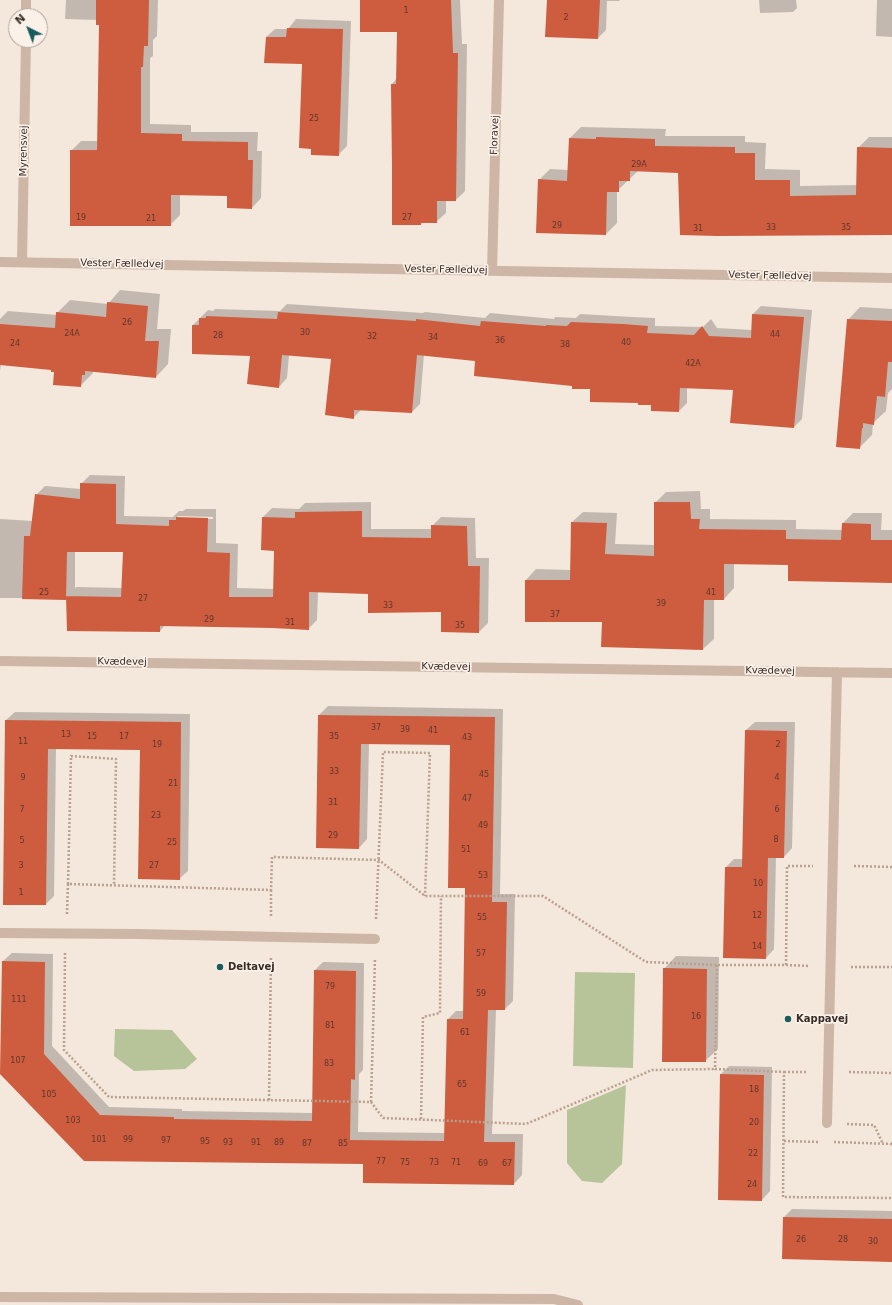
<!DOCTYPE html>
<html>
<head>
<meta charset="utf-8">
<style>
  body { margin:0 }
  #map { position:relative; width:892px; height:1305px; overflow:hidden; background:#f4e7db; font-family:"DejaVu Sans",sans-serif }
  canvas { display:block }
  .north { position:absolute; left:8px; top:8px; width:40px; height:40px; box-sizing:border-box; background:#fbf1e8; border:1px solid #ada29b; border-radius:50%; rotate:318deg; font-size:11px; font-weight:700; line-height:16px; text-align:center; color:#382c27 }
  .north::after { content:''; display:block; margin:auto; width:14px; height:18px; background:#1a5b5d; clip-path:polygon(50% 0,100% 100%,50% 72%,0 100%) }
</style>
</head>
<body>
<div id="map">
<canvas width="892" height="1305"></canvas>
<div class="north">N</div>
</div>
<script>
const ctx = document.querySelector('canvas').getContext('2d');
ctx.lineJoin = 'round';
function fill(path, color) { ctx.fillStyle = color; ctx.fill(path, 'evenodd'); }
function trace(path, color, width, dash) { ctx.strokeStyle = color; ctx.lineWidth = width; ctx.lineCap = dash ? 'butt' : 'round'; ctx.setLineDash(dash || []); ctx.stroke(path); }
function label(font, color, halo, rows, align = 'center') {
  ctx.font = font + ' "DejaVu Sans",sans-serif'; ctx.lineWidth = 3.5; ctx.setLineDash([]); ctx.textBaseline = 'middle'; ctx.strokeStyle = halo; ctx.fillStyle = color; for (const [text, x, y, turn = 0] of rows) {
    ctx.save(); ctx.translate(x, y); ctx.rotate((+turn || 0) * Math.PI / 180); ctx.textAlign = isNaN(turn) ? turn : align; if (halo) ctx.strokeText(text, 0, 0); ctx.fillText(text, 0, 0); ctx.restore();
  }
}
fill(new Path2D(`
  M575 972 635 973 633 1068 573 1066Z
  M115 1029 172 1030 197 1059 185 1069 134 1071 114 1056Z
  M626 1085 622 1164 602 1183 582 1181 567 1163V1110Z`), '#b7c49a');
fill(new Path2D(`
  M66 0H158L157 36 153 40V56L150 58V124L191 125V132H258L257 151H262L261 198 252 208 228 195 180 194V215L170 225 71 151 81 141H98L100 24 97 20 65 19Z
  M361 0H460L462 44H467L465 191 456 200H446V213L436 222H423L421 224 392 84 397 78 398 31Z
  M548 0H620L619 1H607L606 30 598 38Z
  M759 0H796L797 8 793 12 760 13Z
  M877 0H892V37L876 36Z
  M296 19 351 21 347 146 338 155 303 63 266 37 275 29H288Z
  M581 127 666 129 665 136H745V142L766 143 765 169 800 170V186L857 185 858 148 869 137H892V234L679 172 639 170 617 191V223L606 234 537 232 539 180 550 169 568 170 570 138Z
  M120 290 160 294 157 329H171L168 364 156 377 93 371V373L80 386 55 372 52 369 1 364 0 371V319L8 311 57 315V313L70 300 108 304Z
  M287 304 423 313 425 312 485 318 490 313 554 319 555 317 576 318 580 314 632 317 655 318V326L703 327 711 319 717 328 752 330 753 314 761 306 812 310 802 419 794 427 734 389 687 387V403L679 411 639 402 591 388 476 360 424 354 420 404 412 412 361 410 353 418 332 358 289 355 287 378 279 387 251 355 193 325 208 310 213 311 215 309 280 311Z
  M860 307 892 309V389L888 393 886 411 873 423 872 435 859 448 848 320Z
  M90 475 125 476 124 516 173 517 179 511H183L186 509H216V543L238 544 237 588 274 589 275 550 263 517 272 508 299 509 305 503 371 502V529H432V526L441 517 475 518 476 558H489L488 623 479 632 442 611 369 593 318 592 317 620 308 629 272 627 165 625 160 631 67 597 66 598H0V519L33 521 36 495 45 486 81 489V484ZM178 516 213 517V519L176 518ZM75 551H124L123 588 76 587 75 589Z
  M700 491 701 509H710V519L796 520V529L843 530V523L853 513H882L881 530H892V582L790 564 734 563V588L724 599H714V639L703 649 602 646 603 621 526 580 536 569 571 570 572 522 583 512 617 513 615 544 655 545V503L666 492Z
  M328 706 503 709 500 894H515L513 1001 505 1009H496L492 1134H523L522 1175 514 1184 364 1163 84 1160 3 961 12 953 53 954 52 1046 109 1107 182 1109V1111L313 1113 315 970 323 962 364 963 363 1070 359 1074 358 1132 445 1133 448 1019 456 1011H464L466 887 451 744 369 743 367 839 359 848 317 847 319 715Z
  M15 712 190 714 188 871 179 879 141 749 56 748 54 896 46 904 6 720Z
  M755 722H795L792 848 784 857H776L774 949 766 958 726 867 734 859H743L746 730Z
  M676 956 719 957 718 1049 705 1061 664 969Z
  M729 1066 772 1067 770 1191 762 1200 721 1074Z
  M792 1209 892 1211V1261L784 1217Z`), '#0003');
fill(new Path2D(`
  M96 0H149L148 46H144L143 67H141V133L182 134V141L248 142V160H253L252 209 227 208V196L171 195V226H70V150H97L99 25H96Z
  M360 0H451L453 53H458L456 201H437V223H421V225H392V168L391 84H396L397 32H360Z
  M547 0H600L598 39 545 37Z
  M287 28 343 29 339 156 311 155V149L299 148 302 64 264 63 266 37H286Z
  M596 137 655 139V146L735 147V153H755V180H790V196L856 195 857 147 892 148V235L717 236 680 235 678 173 630 171V181H619V192H607L606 235 536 233 538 179 567 181 569 138 596 139Z
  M107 302 148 306 145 341H159L156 378 85 371V375H82L81 387 53 385 54 372H51V370L0 365V324L55 328 56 312 106 317Z
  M278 312 416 321V319L480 326 481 321 546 326V325L567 326 571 322 623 324 648 326 647 333 694 335 702 326 709 336 751 338 752 314 804 317 794 428 730 423 733 390 680 388 679 412 651 411V405H638V403L590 402V389H572V386L474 376 475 361 417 355 412 413 354 410V419L325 415 331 359 282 355 279 388 247 384 250 356 192 354V325H199V318H206V316L277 319Z
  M847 319 892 321V362H888L885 397 877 396 874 425 863 423V428H862L860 449 836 447Z
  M80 483 116 484V524L169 526V520H176V517L208 518 207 552 230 553 229 597H273L274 551 261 550 262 517 295 518V512L362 511V537L431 538V525L467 526 468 566H480L479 633 441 632V612L368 613V594L309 592V630L272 628 160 626V632L67 631 66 596 121 597 123 552H67L66 600 22 599 24 536H30L35 494 80 499Z
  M654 502H690L691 519H700L699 529 786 530V539L841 540 842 523 871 524V540H892V583L788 581V565L724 564V600H704L703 650 601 647 602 622H525V580H570L571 522 607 523 605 554 654 556Z
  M318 715 495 717 492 902H507L505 1010H488L484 1142H515L514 1185 363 1183V1164L84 1161 0 1074 2 961 45 962 44 1054 100 1115 174 1117V1119L312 1121 314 970 356 971 355 1080 351 1079 350 1140 444 1141 447 1019H463L465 888H448L450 745 361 744 359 849 316 848Z
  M5 720 181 722 180 880 138 879 140 750 48 749 46 905H3Z
  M745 730 787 731 784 858H768L766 959 723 958 725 867H742Z
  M663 968 707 969 706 1062H662Z
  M720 1074 764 1075 762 1201 718 1200Z
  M783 1217 892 1219V1262L782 1259Z`), '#ce5c3e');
trace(new Path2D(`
  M854 866 892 867
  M68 884 71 756 116 759 114 885
  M271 890V917
  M67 914 68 884 271 890 272 857 379 860 425 896H543L646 962 717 965H786L787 866H813
  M376 919 383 752 430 753 425 896
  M65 953 64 1050 109 1097 371 1102 383 1118 526 1124 652 1070 715 1069
  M717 965 715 1069 784 1072 783 1197 892 1198
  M786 965 810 966
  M851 967H892
  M784 1072H808
  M849 1072 892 1073
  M269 1100 271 956
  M371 1102 375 958
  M421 1119 423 1017 440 1013 441 896
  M847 1124 874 1125 883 1144
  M784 1141 819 1142
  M834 1142 892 1144`), '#b9a090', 2.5, [2, 2]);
trace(new Path2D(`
  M26 16V0
  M0 262 892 278
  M22 262 26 40
  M492 271 499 0
  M0 661 892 673
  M0 933 137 934 375 939
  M827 1123 837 672
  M0 1297 554 1299 578 1305`), '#cdb6a6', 10);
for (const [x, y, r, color] of [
  [220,967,4,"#1a5b5d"],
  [788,1019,4,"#1a5b5d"]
]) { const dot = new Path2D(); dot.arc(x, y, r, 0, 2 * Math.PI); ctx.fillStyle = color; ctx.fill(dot); trace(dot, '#fbf1e8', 1.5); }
label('8px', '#5e382d', null, [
  ["1",406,11],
  ["2",566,18],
  ["25",314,119],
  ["29A",639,165],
  ["19",81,218],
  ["27",407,218],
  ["21",151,219],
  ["29",557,226],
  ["33",771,228],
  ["35",846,228],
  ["31",698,229],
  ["26",127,323],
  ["30",305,333],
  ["24A",72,334],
  ["44",775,335],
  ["28",218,336],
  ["32",372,337],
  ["34",433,338],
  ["36",500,341],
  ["40",626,343],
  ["24",15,344],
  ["38",565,345],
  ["42A",693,364],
  ["25",44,593],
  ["41",711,593],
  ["27",143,599],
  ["39",661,604],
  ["33",388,606],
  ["37",555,615],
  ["29",209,620],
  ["31",290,623],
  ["35",460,626],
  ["37",376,728],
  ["39",405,730],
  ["41",433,731],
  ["13",66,735],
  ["15",92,737],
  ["17",124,737],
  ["35",334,737],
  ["43",467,738],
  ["11",23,742],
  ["19",157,745],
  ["2",778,745],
  ["33",334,772],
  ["45",484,775],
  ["9",23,778],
  ["4",777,778],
  ["21",173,784],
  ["47",467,799],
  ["31",333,803],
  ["7",22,810],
  ["6",777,810],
  ["23",156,816],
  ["49",483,826],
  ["29",333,836],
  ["8",776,840],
  ["5",22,841],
  ["25",172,843],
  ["51",466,850],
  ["3",21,866],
  ["27",154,866],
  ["53",483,876],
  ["10",758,884],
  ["1",21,893],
  ["12",757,916],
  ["55",482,918],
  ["14",757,947],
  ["57",481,954],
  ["79",330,987],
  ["59",481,994],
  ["111",19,1000],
  ["16",696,1017],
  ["81",330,1026],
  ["61",465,1033],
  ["107",18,1061],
  ["83",329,1064],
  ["65",462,1085],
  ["18",754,1090],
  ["105",49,1095],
  ["103",73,1121],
  ["20",754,1123],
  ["101",99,1140],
  ["99",128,1140],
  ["97",166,1141],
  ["95",205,1142],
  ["93",228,1143],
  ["91",256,1143],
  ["89",279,1143],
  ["87",307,1144],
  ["85",343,1144],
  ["22",753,1154],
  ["77",381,1162],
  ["75",405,1163],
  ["73",434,1163],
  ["71",456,1163],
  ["69",483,1164],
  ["67",507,1164],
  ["24",752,1185],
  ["26",801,1240],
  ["28",843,1240],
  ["30",873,1242]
]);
label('10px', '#382c27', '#fbf1e8', [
  ["Floravej",495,135,-88],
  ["Myrensvej",24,151,-89],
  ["Vester Fælledvej",122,264,1],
  ["Vester Fælledvej",446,270,1],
  ["Vester Fælledvej",770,276,1],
  ["Kvædevej",122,662,1],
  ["Kvædevej",446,667,1],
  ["Kvædevej",770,671,1]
]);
label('bold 10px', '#382c27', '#fbf1e8', [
  ["Deltavej",228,967],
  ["Kappavej",796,1019]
], 'left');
</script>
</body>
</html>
